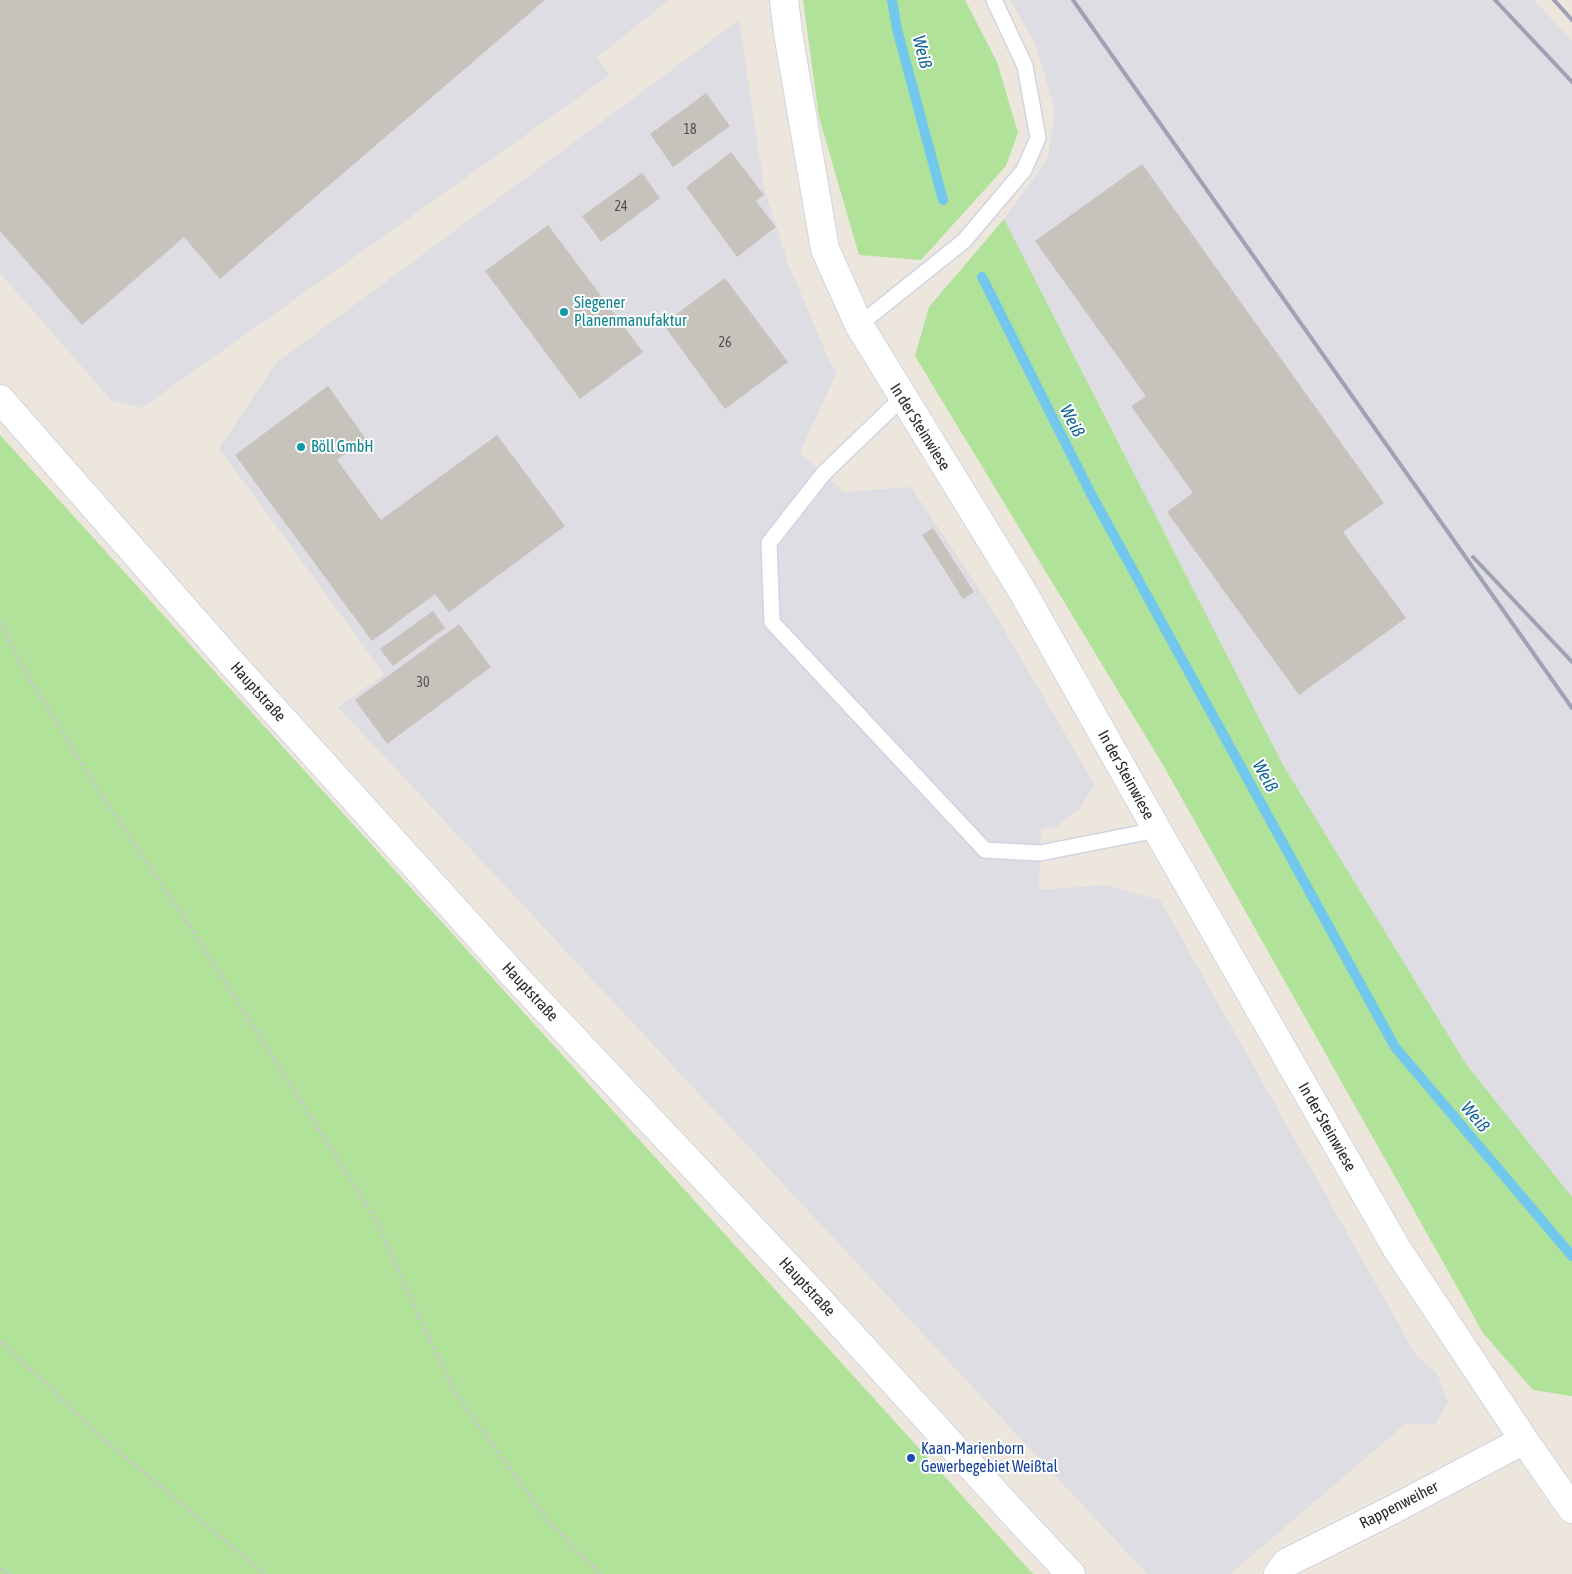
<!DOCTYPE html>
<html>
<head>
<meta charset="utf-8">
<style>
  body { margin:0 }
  canvas { display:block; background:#ece6dc }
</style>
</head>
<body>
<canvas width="1572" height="1574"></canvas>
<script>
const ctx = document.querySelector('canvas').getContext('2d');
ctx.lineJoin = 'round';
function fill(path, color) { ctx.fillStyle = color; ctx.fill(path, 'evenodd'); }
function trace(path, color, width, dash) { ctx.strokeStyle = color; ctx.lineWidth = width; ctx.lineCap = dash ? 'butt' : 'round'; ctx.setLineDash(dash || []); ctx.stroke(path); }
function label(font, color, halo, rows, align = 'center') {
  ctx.font = font + ' "Asap Condensed",sans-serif'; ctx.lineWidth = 4; ctx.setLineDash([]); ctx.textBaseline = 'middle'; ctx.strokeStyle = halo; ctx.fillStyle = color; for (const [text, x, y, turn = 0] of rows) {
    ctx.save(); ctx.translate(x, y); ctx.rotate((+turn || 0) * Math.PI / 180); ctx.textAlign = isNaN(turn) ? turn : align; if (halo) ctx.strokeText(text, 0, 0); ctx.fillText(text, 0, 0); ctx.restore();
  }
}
fill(new Path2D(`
  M0 0H669L597 57 610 75 142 408 112 401 0 273Z
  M1010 0H1534L1572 41V1197L1466 1064 1283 765 1004 219 1048 158 1055 110 1035 43Z
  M739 20 764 187 788 263 829 360 837 372 800 452 844 492 911 487 986 599 1095 785 1078 810 1056 827 1041 829 1039 890 1106 885 1160 900 1417 1357 1437 1373 1448 1402 1435 1424H1405L1230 1574H1147L338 707 384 674 219 448 276 363Z`), '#dfdde4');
fill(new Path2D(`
  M803 0H965L997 62 1018 133 1006 166 921 260 859 255 819 117Z
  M1004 219 1283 765 1466 1064 1572 1197V1396L1533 1390 1483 1333 1163 765 915 356 929 307Z
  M0 435 1004 1542 1033 1574H0Z`), '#b0e29a');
trace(new Path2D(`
  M892 0 897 29 943 200
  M982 277 1091 494 1395 1047 1572 1256`), '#71c8ec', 10);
fill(new Path2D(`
  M0 0H545L220 279 184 237 82 325 0 231Z
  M706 93 730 126 673 167 650 134Z
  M731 152 764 195 756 201 776 227 737 257 686 187Z
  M1142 164 1384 503 1343 532 1406 618 1299 695 1167 512 1193 493 1131 406 1146 396 1035 241Z
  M642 173 660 198 601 242 582 216Z
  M548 225 643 352 580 399 485 271Z
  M725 278 788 362 725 409 663 324Z
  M328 386 366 439 337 460 381 520 497 435 565 526 449 612 435 594 372 641 235 455Z
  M933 528 974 592 963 599 922 535Z
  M433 611 445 628 393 666 380 649Z
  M459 624 491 667 387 744 355 700Z`), '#c7c3bc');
const lane = new Path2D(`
  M859 325 964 241 1024 170 1038 138 1025 66 994 0
  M902 398 824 473 769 543 772 622 985 850 1040 853 1157 830`);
const street = new Path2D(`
  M784 0 788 33 825 249 859 325 1024 594 1157 830 1397 1249 1524 1440 1572 1509
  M1278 1574 1286 1563 1394 1509 1524 1440`);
const secondary = new Path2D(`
  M0 399 229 660 523 985 811 1291 1020 1520 1071 1574`);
trace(lane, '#d2d4e3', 18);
trace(street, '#d2d4e3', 30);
trace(secondary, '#d2d4e3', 30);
trace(new Path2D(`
  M0 622 20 663 93 782 191 928 375 1218 421 1321 456 1394 548 1521 600 1574
  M0 1342 34 1372 93 1430 265 1574
  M0 1569 9 1574`), '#c8c8c8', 3, [4, 2.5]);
trace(lane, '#fff', 15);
trace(street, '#fff', 28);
trace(secondary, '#fff', 28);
trace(new Path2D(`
  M1073 0 1572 708
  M1495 0 1572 82
  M1554 0 1572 20
  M1473 557 1572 662`), '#9fa2b4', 4);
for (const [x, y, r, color] of [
  [564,312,5,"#0f9aa8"],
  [301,447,5,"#0f9aa8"],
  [911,1458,5,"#1a4fb4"]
]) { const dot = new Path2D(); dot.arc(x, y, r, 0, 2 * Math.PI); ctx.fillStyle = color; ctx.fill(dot); trace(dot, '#fff', 2); }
label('14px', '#51504e', null, [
  ["18",690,130],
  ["24",621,207],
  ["26",725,343],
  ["30",423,683]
]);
label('16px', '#0d838f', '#fff', [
  ["Siegener",574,303],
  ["Planenmanufaktur",574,321],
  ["Böll GmbH",311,447]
], 'left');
label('16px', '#2a2a2a', '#fff', [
  ["In der Steinwiese",920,427,58],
  ["Hauptstraße",258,692,48],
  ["In der Steinwiese",1126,775,61],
  ["Hauptstraße",530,992,47],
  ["In der Steinwiese",1327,1127,60],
  ["Hauptstraße",807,1287,47],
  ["Rappenweiher",1399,1505,-27]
]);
label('16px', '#164399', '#fff', [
  ["Kaan-Marienborn",921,1449],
  ["Gewerbegebiet Weißtal",921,1467]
], 'left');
label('italic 18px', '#106599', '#fff', [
  ["Weiß",922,52,76],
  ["Weiß",1072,421,63],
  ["Weiß",1265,776,61],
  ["Weiß",1475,1117,50]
]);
</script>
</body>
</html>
